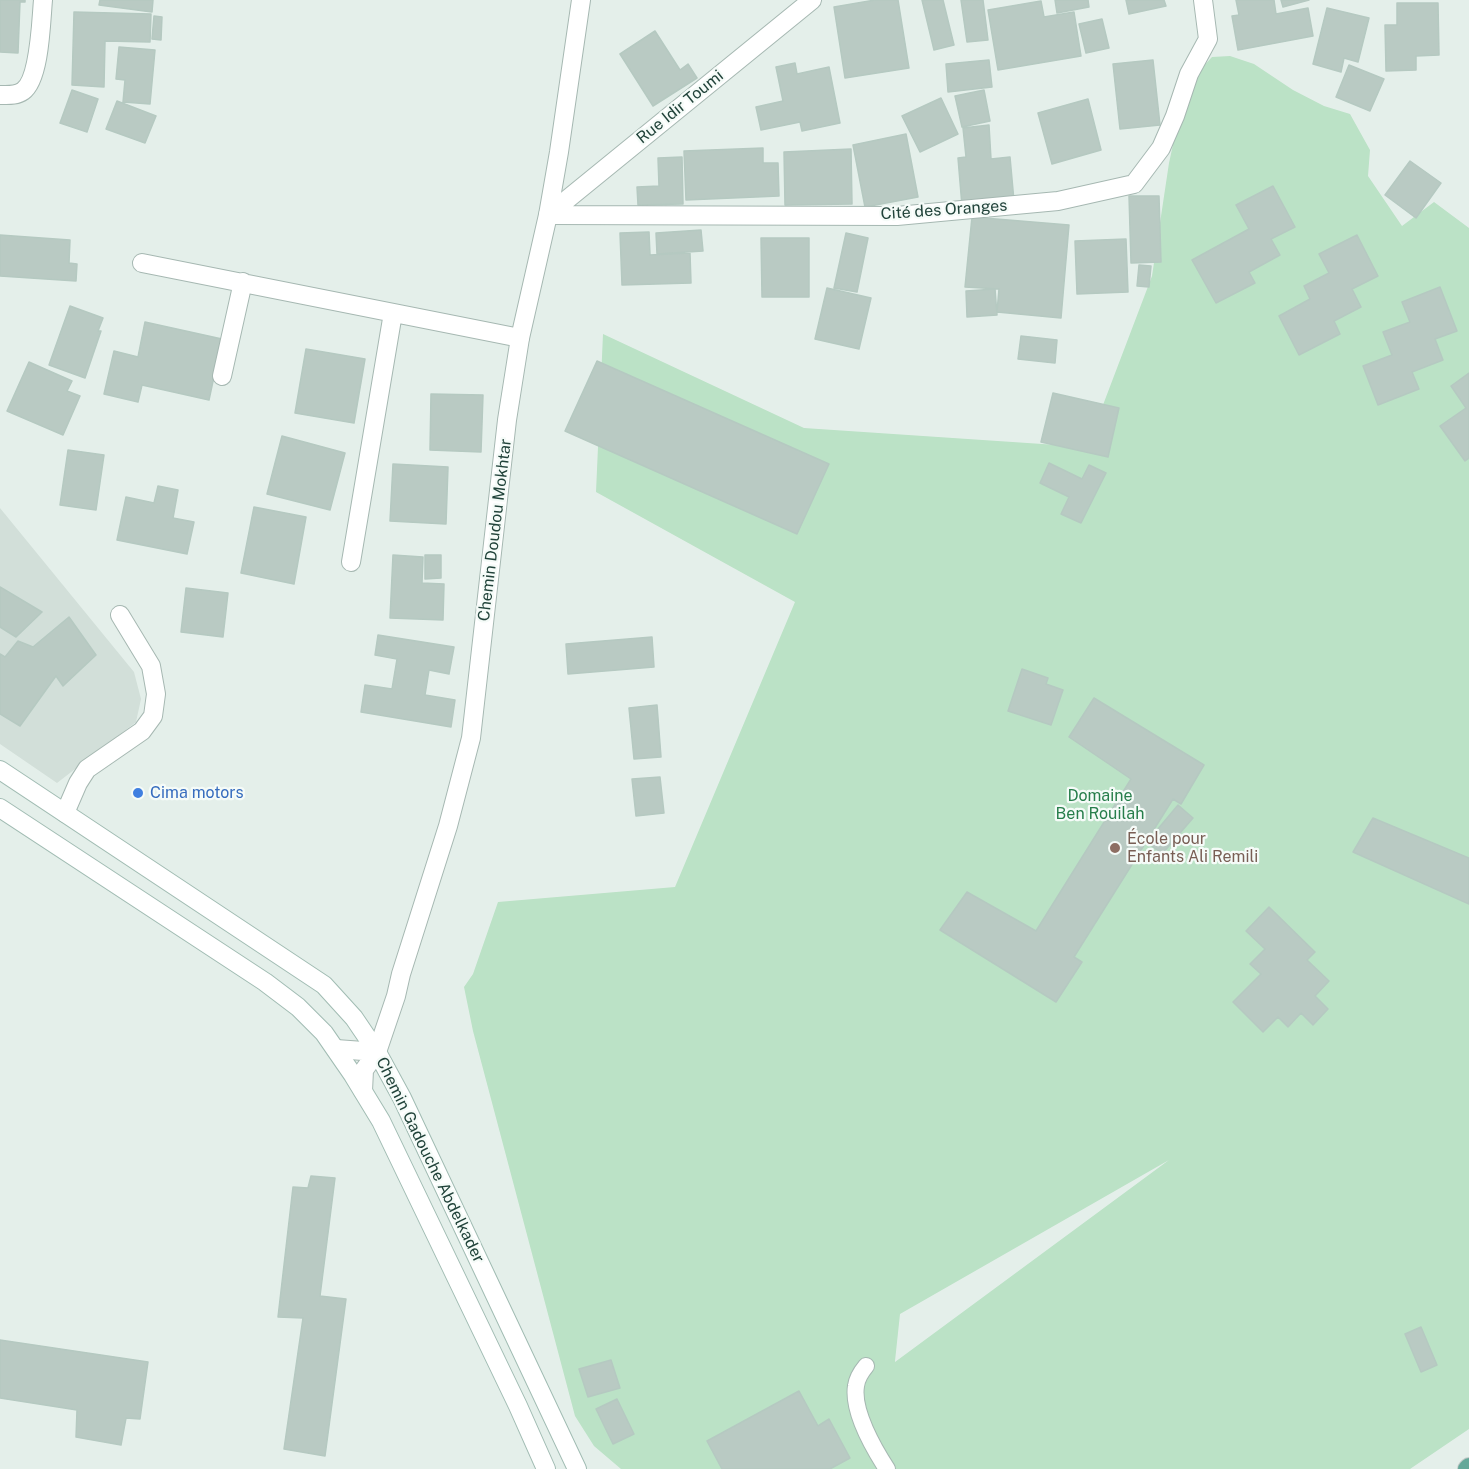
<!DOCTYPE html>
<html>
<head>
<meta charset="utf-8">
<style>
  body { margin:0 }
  canvas { display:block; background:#e4efea }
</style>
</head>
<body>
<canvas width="1469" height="1469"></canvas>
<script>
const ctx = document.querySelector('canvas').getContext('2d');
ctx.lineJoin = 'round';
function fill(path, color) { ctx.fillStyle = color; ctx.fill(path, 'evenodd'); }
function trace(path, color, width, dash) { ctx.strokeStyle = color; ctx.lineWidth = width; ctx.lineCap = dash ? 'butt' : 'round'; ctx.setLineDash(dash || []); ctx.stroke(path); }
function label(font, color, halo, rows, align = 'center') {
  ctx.font = font + ' "Public Sans",sans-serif'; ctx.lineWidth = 4.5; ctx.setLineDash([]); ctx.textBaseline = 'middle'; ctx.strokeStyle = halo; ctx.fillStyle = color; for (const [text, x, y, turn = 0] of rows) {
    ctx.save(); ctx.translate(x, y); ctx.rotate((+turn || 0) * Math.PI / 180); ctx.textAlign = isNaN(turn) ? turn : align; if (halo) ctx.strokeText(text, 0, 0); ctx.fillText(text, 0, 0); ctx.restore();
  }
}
fill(new Path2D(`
  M0 508 134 672 141 699 136 722 57 783 0 744Z`), '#d2dfd9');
fill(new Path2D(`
  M1230 56 1254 64 1293 90 1324 106 1350 114 1370 150 1368 176 1402 226 1434 202 1469 228V1429L1410 1469H621L594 1446 575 1416 473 1031 464 987 473 974 498 902 675 887 795 602 596 492 603 334 804 428 1087 447 1152 276 1169 163 1181 108 1197 73 1212 57ZM1169 1160 895 1362V1361L900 1314Z`), '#bbe2c6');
const building = new Path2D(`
  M0 0H25V2H20L18 53 0 52Z
  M100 0H153L152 12 99 5Z
  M875 0H898L909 68 845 78 834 7Z
  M922 0H943L954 45 934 50Z
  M961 0H983L988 40 967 42Z
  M1055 0H1088L1089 7 1057 13Z
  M1126 0H1164L1166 6 1129 14Z
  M1236 0H1274L1276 14 1308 8 1313 36 1238 50 1232 16 1239 15Z
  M1281 0H1309L1283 7Z
  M1041 1 1044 17 1074 12 1081 56 998 70 988 10Z
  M1397 3H1438L1439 55 1416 56V70L1386 71 1385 25H1397Z
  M1327 8 1369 18 1358 62 1344 58 1341 72 1313 64Z
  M74 12 151 14 150 42 105 41 104 87 72 85Z
  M154 16 162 17 161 40 152 39Z
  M1102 19 1109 48 1086 53 1079 24Z
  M655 31 680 70 688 64 697 78 653 106 620 54Z
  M119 47 155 50 150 104 123 102 125 80 116 79Z
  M989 60 992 87 948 92 946 64Z
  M1153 60 1160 125 1120 129 1113 64Z
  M795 63 797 74 829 67 840 123 802 131 800 122 761 130 756 107 783 101 776 67Z
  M1349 65 1384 79 1370 111 1336 97Z
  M72 90 98 99 87 132 60 123Z
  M984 90 990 121 962 127 955 96Z
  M941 98 958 134 920 152 902 116Z
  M1088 99 1101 150 1052 164 1038 113Z
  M117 101 156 116 145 143 106 129Z
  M989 125 991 159 1010 157 1014 201 962 206 958 158 966 157 963 128Z
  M906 134 918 197 865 207 853 145Z
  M763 148V163H778L779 196 686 200 684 151Z
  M851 149 852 204 785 205 784 152Z
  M682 157 683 204 638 205 637 187 659 186 658 158Z
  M1410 161 1441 183 1416 218 1385 195Z
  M1273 186 1295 227 1271 239 1280 255 1249 272 1255 283 1216 303 1192 260 1249 229 1236 205Z
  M1129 196H1159L1161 262 1131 263Z
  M972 217 1069 225 1061 318 997 312 999 289 965 287Z
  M701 230 703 251 657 254 656 233Z
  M649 232 650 255 690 253 691 283 622 285 620 233Z
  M846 233 868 238 857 292 834 288Z
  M0 235 70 240 69 263 77 264 76 281 0 276Z
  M1357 235 1378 276 1352 289 1361 307 1334 321 1340 334 1299 355 1279 316 1310 299 1304 286 1329 273 1319 254Z
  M761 238H809V297H762Z
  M1126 239 1128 292 1077 294 1075 241Z
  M1139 265 1151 266 1149 287 1137 286Z
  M1440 287 1457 331 1435 339 1443 360 1412 372 1419 389 1378 405 1363 366 1392 355 1383 332 1410 322 1402 302Z
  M827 288 871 298 859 349 815 339Z
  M995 289 997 315 967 317 966 291Z
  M70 306 103 318 98 331H101L85 378 49 365Z
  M145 322 222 339 209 400 142 385 138 402 104 394 114 351 138 357Z
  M1021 336 1057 340 1055 363 1018 359Z
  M306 349 365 359 354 423 295 413Z
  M597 361 829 464 797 534 565 431Z
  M29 362 72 381 67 391 80 396 63 435 7 411Z
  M1469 373V458L1465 461 1440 426 1466 408 1451 386Z
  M1053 393 1119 408 1108 457 1041 442Z
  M431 394 483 395 481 452 430 450Z
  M282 436 345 453 330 510 267 494Z
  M68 450 104 455 96 510 60 505Z
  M1049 463 1082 479 1089 465 1106 473 1081 523 1061 514 1069 497 1040 483Z
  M393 464 448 467 446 524 390 521Z
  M158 486 178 490 173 518 194 522 187 554 117 540 126 497 154 503Z
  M254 507 306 517 294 584 241 573Z
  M393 555 423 557 422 583 444 584 443 620 390 618Z
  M425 555H441V578L425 579Z
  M0 587 42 612 16 637 0 627Z
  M186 588 228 593 223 637 181 632Z
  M69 617 96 655 63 686 56 676 20 726 0 714V654L5 657 18 641 33 647Z
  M378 635 454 647 449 674 429 670 425 695 455 700 451 727 361 712 365 685 392 689 397 659 375 655Z
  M652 637 654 667 568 674 566 644Z
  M1022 669 1048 678 1046 684 1063 690 1051 725 1008 711Z
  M1094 698 1204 765 1181 804 1173 799 1074 957 1082 962 1056 1002 940 930 967 892 1036 931 1131 779 1069 737Z
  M657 705 661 757 634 759 629 708Z
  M660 777 664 813 636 816 632 779Z
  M1178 805 1193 818 1162 854 1147 842Z
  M1373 818 1469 858V904L1353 852Z
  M1269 907 1315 952 1307 960 1329 981 1315 996 1328 1009 1313 1025 1301 1013 1288 1027 1278 1017 1263 1032 1233 1002 1261 974 1250 964 1265 949 1246 931Z
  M311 1176 335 1178 320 1296 346 1299 325 1456 284 1449 303 1318 278 1317 293 1187 308 1188Z
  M1421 1327 1437 1365 1421 1372 1405 1334Z
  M0 1340 148 1362 140 1419 126 1418 121 1445 76 1437 77 1410 0 1398Z
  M611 1360 620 1388 588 1397 579 1369Z
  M799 1391 818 1426 829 1419 850 1458 830 1469H722L707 1441Z
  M617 1399 634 1434 613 1444 596 1409Z`);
fill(building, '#b9cac3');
trace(building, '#b5c9c1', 1.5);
const service = new Path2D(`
  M866 1366C861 1372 857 1378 856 1386 852 1411 874 1449 887 1469`);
const minor = new Path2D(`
  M0 95C8 95 16 96 23 91 40 79 41 21 43 0
  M548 215 897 216 1058 201 1134 184 1161 148 1175 116 1189 74 1208 39 1203 0
  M548 215 812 0
  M142 263 520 338
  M222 376 243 282
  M351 562 393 313
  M65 813 78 783 87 769 142 731 153 716 156 694 151 666 120 615`);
const tertiary = new Path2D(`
  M336 1049 377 1052
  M363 1091 364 1070 377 1052 396 996 401 974 448 826 471 738 507 420 520 338 548 215 559 152 581 0`);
const secondary = new Path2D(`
  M0 770 324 985 354 1018 377 1052 402 1098 577 1469
  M0 808 265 982 298 1007 324 1033 353 1075 381 1121 518 1406 546 1469`);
const primary = new Path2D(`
  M1467 1469 1469 1467`);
trace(service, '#a6b8b2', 18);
trace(minor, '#a6b8b2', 20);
trace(tertiary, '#a6b8b2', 20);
trace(secondary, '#a1bcb3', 20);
trace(primary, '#c1cac8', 20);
trace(service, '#fff', 16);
trace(minor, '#fff', 18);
trace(tertiary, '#fff', 18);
trace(secondary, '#fff', 18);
trace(primary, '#64a899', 18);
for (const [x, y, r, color] of [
  [138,793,6,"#3f7fe0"],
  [1115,848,6,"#8d6e63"]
]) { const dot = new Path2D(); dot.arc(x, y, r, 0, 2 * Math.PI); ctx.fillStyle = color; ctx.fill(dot); trace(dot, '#f5fbf8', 2); }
label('16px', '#21433a', '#f5fbf8', [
  ["Rue Idir Toumi",680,107,-39],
  ["Cité des Oranges",944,210,-4],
  ["Chemin Doudou Mokhtar",495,530,-83],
  ["Chemin Gadouche Abdelkader",430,1160,64]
]);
label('16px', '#366cbe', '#f5fbf8', [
  ["Cima motors",150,793]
], 'left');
label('16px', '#277e4b', '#f5fbf8', [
  ["Domaine",1100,796],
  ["Ben Rouilah",1100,814]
]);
label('16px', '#785e54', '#f5fbf8', [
  ["École pour",1127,839],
  ["Enfants Ali Remili",1127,857]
], 'left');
</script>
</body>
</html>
